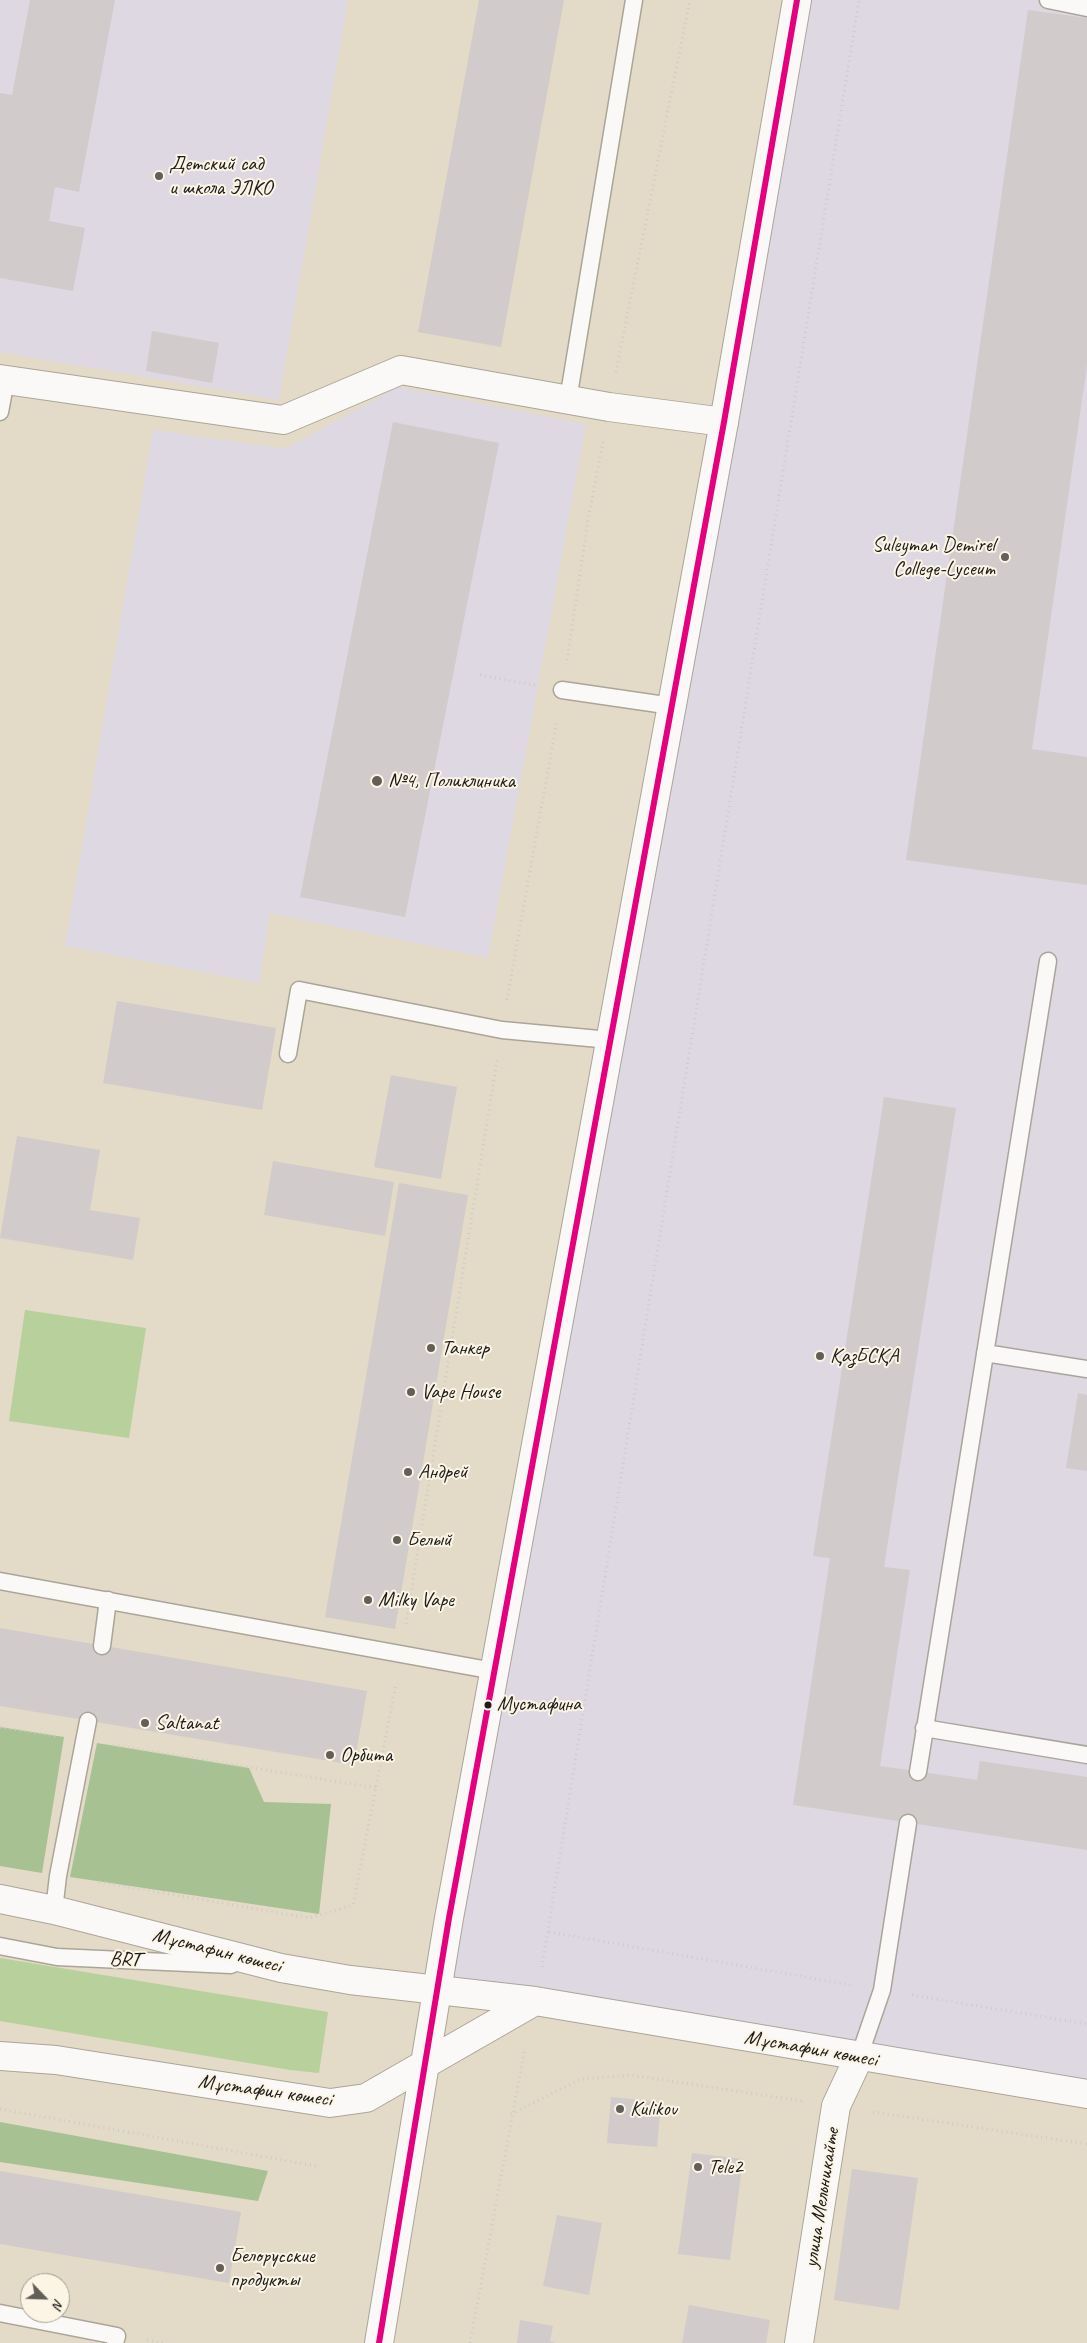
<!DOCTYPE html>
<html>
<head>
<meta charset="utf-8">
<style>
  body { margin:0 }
  #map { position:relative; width:1087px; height:2343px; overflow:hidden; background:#e3dac7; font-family:Caveat,sans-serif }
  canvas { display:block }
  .north { position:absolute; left:20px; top:2273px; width:50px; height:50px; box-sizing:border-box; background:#fcf5e5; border:1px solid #a29e95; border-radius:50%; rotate:114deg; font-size:14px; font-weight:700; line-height:20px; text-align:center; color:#1c1c1c }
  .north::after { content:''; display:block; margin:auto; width:18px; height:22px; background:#625e58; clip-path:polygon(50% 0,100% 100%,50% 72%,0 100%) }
</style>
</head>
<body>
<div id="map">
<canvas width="1087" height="2343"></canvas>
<div class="north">N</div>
</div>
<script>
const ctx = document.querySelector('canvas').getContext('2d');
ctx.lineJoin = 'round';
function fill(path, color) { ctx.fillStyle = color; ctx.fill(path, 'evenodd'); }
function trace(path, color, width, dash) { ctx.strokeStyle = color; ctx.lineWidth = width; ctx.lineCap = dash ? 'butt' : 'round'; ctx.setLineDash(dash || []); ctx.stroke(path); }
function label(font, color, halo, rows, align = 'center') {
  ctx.font = font + ' Caveat,sans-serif'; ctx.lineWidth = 4; ctx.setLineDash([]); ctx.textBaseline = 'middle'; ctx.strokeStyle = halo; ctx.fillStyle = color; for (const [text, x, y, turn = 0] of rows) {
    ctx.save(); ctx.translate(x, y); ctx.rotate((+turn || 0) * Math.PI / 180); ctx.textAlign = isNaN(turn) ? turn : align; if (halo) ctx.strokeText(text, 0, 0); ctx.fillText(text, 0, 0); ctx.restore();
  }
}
fill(new Path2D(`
  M0 0H348L279 400 0 352Z
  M797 0H1087V2094L436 1990Z
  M398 387 586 424 488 958 270 913 259 983 65 946 153 430 285 449Z`), '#ddd8e2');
fill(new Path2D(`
  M25 1310 146 1328 129 1438 9 1421Z
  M0 1958 328 2012 319 2073 290 2070 0 2021Z`), '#b7d09c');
fill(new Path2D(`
  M0 1727 64 1737 42 1873 0 1866Z
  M97 1743 249 1768 264 1802 331 1804 319 1914 70 1877Z
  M0 2122 268 2171 258 2201 0 2162Z`), '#a7c193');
fill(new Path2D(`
  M30 0H115L79 192 55 187 49 221 85 228 73 291 0 278V93L12 95Z
  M479 0H564L501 347 418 332Z
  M1028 10 1087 18V365L1032 749 1087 757V885L906 860Z
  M152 331 219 343 212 383 146 371Z
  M393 422 499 443 405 917 300 897Z
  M117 1001 276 1028 262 1110 103 1083Z
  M391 1075 457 1087 441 1179 374 1167Z
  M884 1097 956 1108 884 1567 910 1570 880 1766 977 1780 980 1761 1087 1777V1850L793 1805 830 1558 813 1556Z
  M17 1136 100 1150 90 1210 140 1218 133 1260 0 1238Z
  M273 1161 394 1182 385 1236 264 1215Z
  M399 1183 468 1195 395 1629 325 1617Z
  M1078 1393 1087 1395V1471L1066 1468Z
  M0 1628 367 1691 354 1765 0 1706Z
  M611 2097 661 2102 657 2147 607 2143Z
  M692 2153 743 2159 730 2260 678 2254Z
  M852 2169 918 2178 899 2310 834 2300Z
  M0 2171 241 2212 229 2283 0 2244Z
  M557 2215 602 2223 589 2295 543 2286Z
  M689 2305 770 2320 766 2343H682Z
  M520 2320 553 2326 550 2341 555 2343H517Z`), '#d1cbcc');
const service = new Path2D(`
  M1048 0 1087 8
  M568 400 634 0
  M0 412 6 380
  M562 690 672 706
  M288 1054 299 990 502 1030 610 1040
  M985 1353 1087 1369
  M0 1581 494 1671
  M102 1646 108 1600
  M924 1728 1087 1755
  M918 1772 1048 961
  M54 1910 58 1876 88 1721
  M0 1946 57 1957 231 1965
  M859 2057 882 1990 908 1823
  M0 2313 117 2336 115 2343`);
const minor = new Path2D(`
  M0 379 283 420 401 370 609 407 724 422
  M799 2343 836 2106 859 2057`);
const tertiary = new Path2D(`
  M0 1899 54 1910 281 1968 350 1980 535 2001 1087 2094
  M0 2056 56 2060 330 2103 366 2098 535 2001
  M379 2343 449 1918 724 422 797 0`);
trace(service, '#aba599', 19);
trace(minor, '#aba599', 30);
trace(tertiary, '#aba599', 30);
trace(new Path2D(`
  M616 372 690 0
  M567 660 589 514 603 442
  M480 675 535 685
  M507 1000 557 720
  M406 1624 497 1060
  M0 1727 56 1736
  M113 1745 377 1788
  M99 1882 309 1918 353 1905 396 1684
  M549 1932 851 1985
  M542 1967 859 0
  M912 1995 1087 2024
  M0 2109 316 2166
  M873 2112 1087 2144
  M511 2114 581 2079 631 2075 802 2101
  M147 2340 163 2343
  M470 2343 525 2048`), '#cfccc7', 3, [1, 4]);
trace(service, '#fbf9f7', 16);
trace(minor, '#fbf9f7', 28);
trace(tertiary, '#fbf9f7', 28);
trace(new Path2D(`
  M379 2343 449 1918 724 422 797 0`), '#e5007d', 6);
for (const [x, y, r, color] of [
  [159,176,5,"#625e58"],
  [1005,557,5,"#625e58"],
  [377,781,6,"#625e58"],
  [431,1348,5,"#625e58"],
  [820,1356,5,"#625e58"],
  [411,1392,5,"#625e58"],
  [408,1472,5,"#625e58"],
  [397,1540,5,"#625e58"],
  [368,1600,5,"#625e58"],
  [488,1705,4.5,"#1c1c1c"],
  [145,1723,5,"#625e58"],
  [330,1755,5,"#625e58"],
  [620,2109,5,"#625e58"],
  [698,2167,5,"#625e58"],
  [220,2268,5,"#625e58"]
]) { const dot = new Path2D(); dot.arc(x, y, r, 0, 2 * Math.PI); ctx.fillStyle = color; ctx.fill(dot); trace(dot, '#fcf5e5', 2); }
label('20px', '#1c1c1c', '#fcf5e5', [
  ["Мустафина",497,1705]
], 'left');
label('21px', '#1c1c1c', '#fcf5e5', [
  ["Детский сад",169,164],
  ["и школа ЭЛКО",169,188],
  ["Suleyman Demirel",995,545,"right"],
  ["College-Lyceum",995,569,"right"],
  ["№4, Поликлиника",388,781],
  ["Танкер",441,1348],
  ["ҚазБСҚА",830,1356],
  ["Vape House",421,1392],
  ["Андрей",418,1472],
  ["Белый",407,1540],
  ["Milky Vape",378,1600],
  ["Saltanat",155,1723],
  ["Орбита",340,1755],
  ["Kulikov",630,2109],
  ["Tele2",708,2167],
  ["Белорусские",230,2256],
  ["продукты",230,2280]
], 'left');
label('21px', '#1c1c1c', '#fcf5e5', [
  ["Мұcтафин көшесі",217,1951,14],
  ["BRT",125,1960,3],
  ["Мұстафин көшесі",811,2049,10],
  ["Мұстафин көшесі",265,2091,8],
  ["улица Мельникайте",822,2198,-81]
]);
</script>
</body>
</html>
